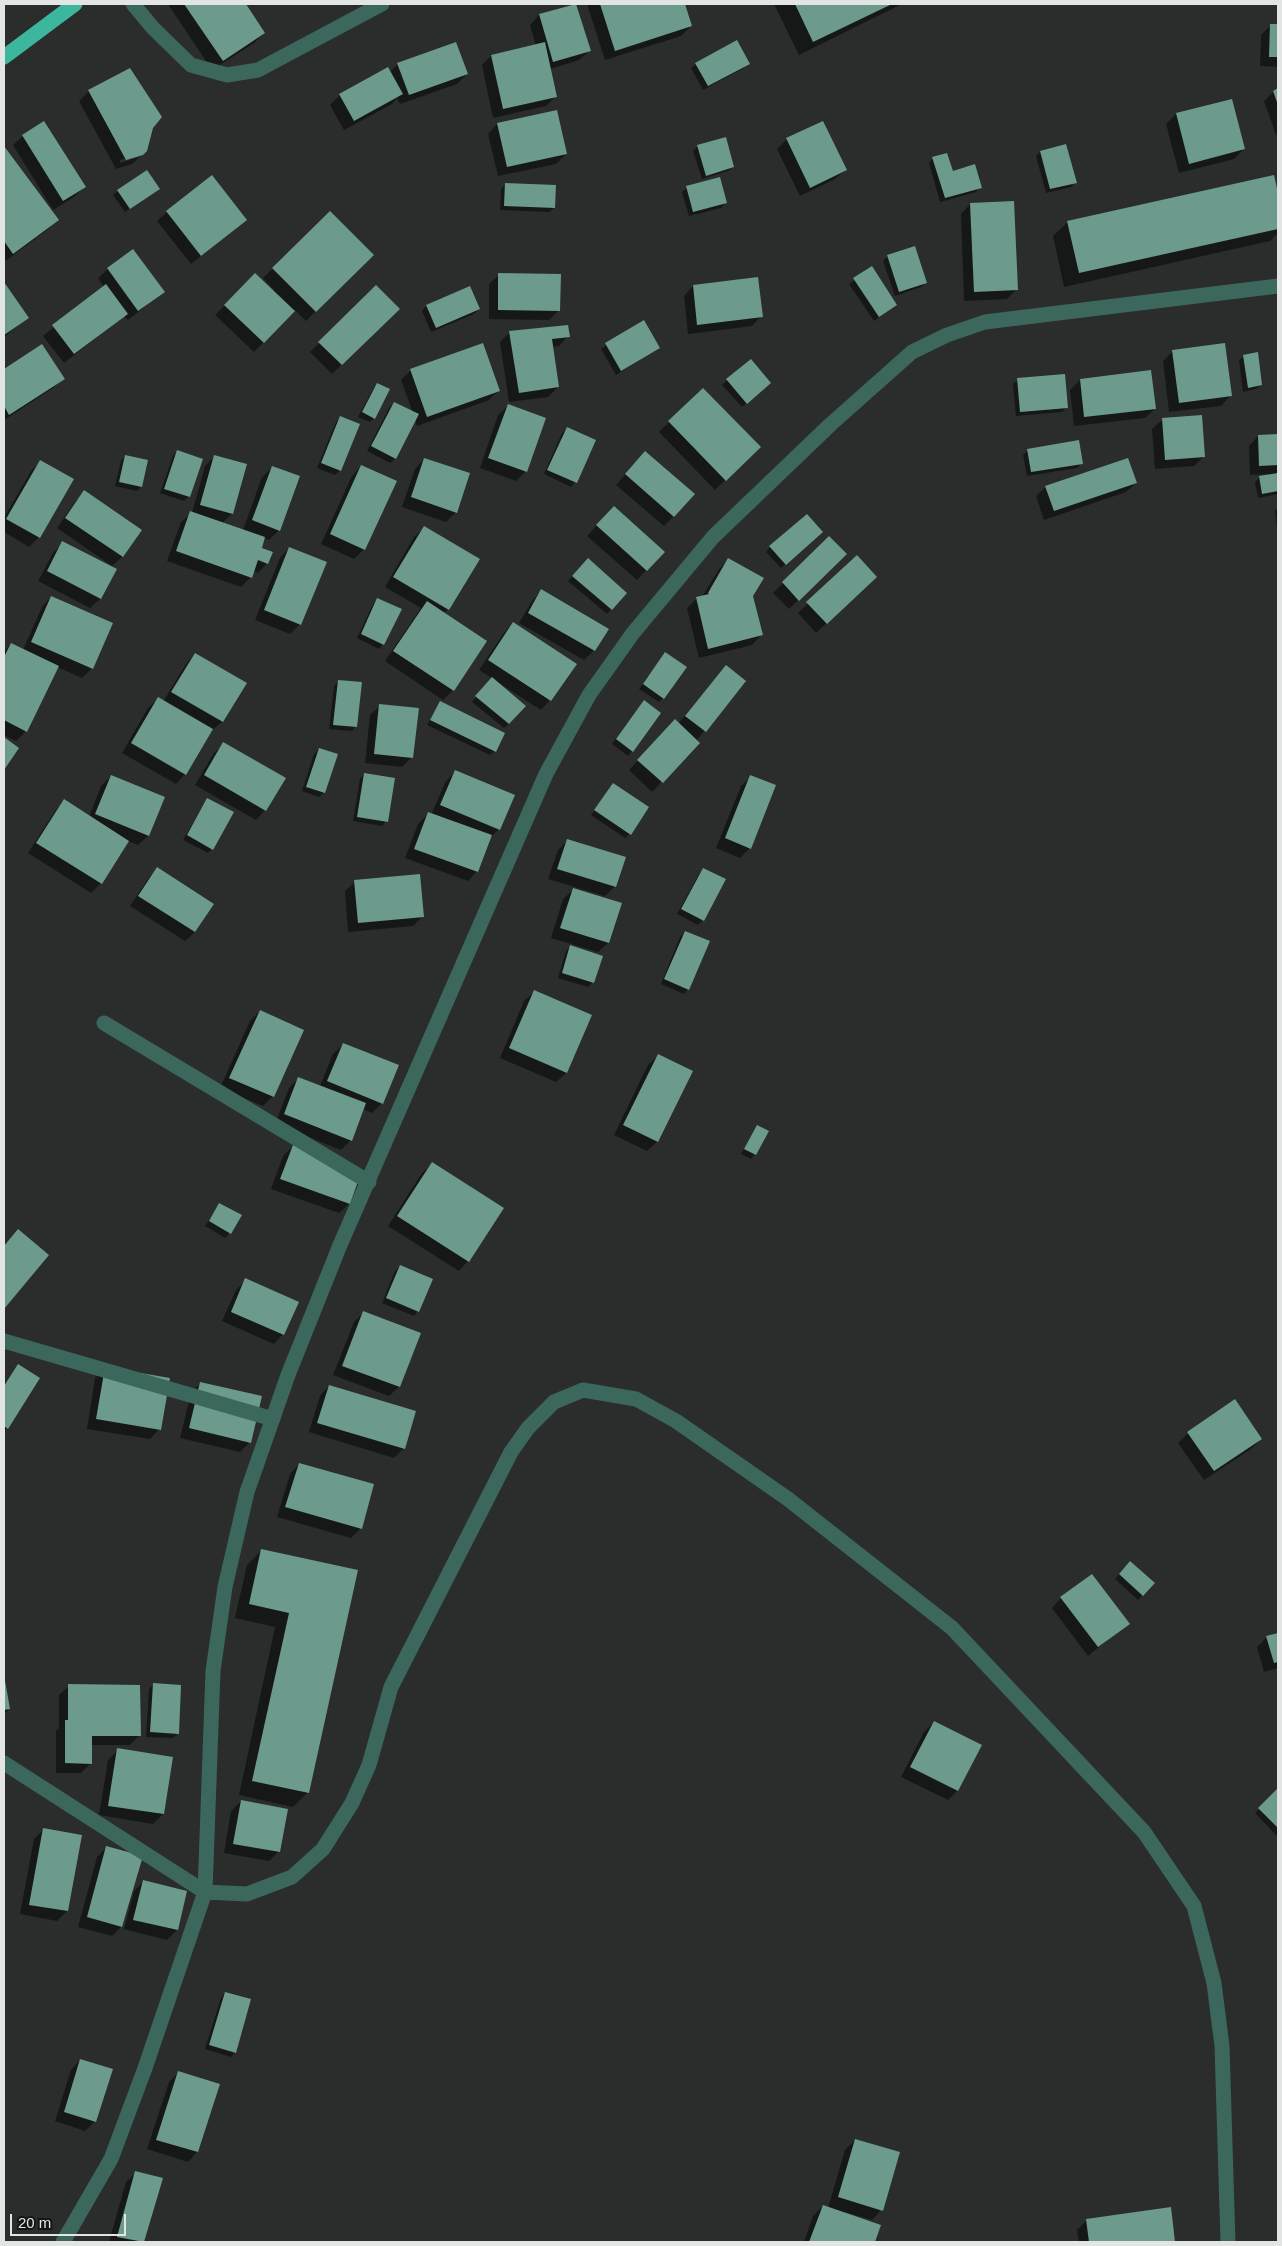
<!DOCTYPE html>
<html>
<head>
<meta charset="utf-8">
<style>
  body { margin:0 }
  #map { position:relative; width:1282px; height:2246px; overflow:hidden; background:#2a2d2c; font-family:Arial,sans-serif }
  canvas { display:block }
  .frame { position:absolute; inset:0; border:5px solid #e3e5e5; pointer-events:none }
  .scale { position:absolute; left:10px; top:2214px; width:116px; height:22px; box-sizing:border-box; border:2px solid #e3e5e5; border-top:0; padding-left:6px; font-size:15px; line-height:18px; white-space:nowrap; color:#e3e5e5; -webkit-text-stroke:4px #131514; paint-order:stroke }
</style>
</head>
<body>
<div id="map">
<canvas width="1282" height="2246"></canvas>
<div class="frame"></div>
<div class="scale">20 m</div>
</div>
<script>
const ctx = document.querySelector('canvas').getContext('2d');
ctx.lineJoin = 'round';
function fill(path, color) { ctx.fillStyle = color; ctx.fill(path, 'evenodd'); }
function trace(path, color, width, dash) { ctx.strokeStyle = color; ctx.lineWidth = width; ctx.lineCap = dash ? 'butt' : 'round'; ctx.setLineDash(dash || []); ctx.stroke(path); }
fill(new Path2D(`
  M168 4H244L264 33 254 43 212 70Z
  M587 4H684L691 26 681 36 605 60Z
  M774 4H902L799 55Z
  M575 5 589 51 579 60 550 69 556 96 546 106 493 118 482 65 491 56 536 46 530 25 539 15Z
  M1271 25H1278V67L1260 66 1261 35Z
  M748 63 744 68 703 90 691 68 696 64Z
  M398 64 467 74 457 84 400 104 397 98 392 104 344 130 330 105 340 95 390 72Z
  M1278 90V134L1276 135 1264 101 1273 92Z
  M89 91 146 151 132 164 116 169 79 101ZM139 154V157L120 163V160Z
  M1231 100 1244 149 1234 159 1179 173 1166 124 1176 114Z
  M822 122 845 170 835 179 800 196 777 149 787 139Z
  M497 124 566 154 556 164 498 176 488 134Z
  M23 136 84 187 74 197 53 210 13 145Z
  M698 146 733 167 728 171 702 179 693 151Z
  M4 148 57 220 47 230 4 262Z
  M1040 152 1075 182 1071 187 1046 193 1036 156Z
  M933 158 952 173 980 187 976 192 940 202 929 163Z
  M1273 176 1278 199V233L1270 241 1064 287 1053 236 1068 222Z
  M506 184 554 208 549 212 500 210 501 189Z
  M687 188 725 203 721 208 689 216 682 192Z
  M158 189 125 212 113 195 118 191Z
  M970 204 1017 289 1007 299 964 301 961 214Z
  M167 212 246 220 191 264 157 221Z
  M330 213 373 255 306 321 295 310 254 352 215 315 255 275 273 291 274 290 263 278Z
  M888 256 926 283 921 287 895 296 883 261Z
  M871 268 895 305 874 321 849 284Z
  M108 269 163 292 128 320 124 316 64 363 43 336 104 287 98 278Z
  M499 275 559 310 549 320 489 319V284Z
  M4 284 27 318 4 337Z
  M693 286 761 316 752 326 688 334 684 296Z
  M376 287 398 309 332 374 310 352Z
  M470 288 479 309 474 314 431 332 422 311 426 306Z
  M643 321 659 347 616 375 601 349Z
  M510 332 568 336 559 346 552 347 558 387 548 397 509 402 500 342Z
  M42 346 63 379 53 388 4 420V370Z
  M1173 351 1230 396 1221 406 1169 412 1163 361Z
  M1244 356 1261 385 1256 389 1243 392 1239 360Z
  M750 360 765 387 742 407 722 385Z
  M411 370 498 391 489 400 417 426 415 419 395 459 390 463 367 451 389 408 394 403 413 413 401 380Z
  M1018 380 1067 407 1062 412 1016 416 1013 384Z
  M1080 380 1155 409 1145 418 1074 426 1070 390Z
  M377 384 374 418 370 422 358 417 373 389Z
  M703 389 759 447 715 490 659 432Z
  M508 406 526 471 516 481 480 468 498 415Z
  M340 418 359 425 340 470 335 475 317 468 336 422Z
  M1162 420 1204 456 1194 466 1155 469 1152 429Z
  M567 429 594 440 575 482 571 487 544 474 562 433Z
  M1258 436H1278V494L1258 498 1255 482 1260 477 1268 476V474L1250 475 1249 446Z
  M1028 450 1082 463 1077 468 1027 476 1023 455Z
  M177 452 189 496 184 501 160 493 173 456Z
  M125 456 141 487 137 491 115 486 121 461Z
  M215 456 245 464 232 514 222 523 243 530 262 477 272 468 279 530 269 540 264 538 260 548 267 563 258 573 253 571 251 577 241 587 167 561 181 522 192 513 205 466Z
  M424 459 456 512 446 522 402 507 415 469Z
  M41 461 39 537 29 547 4 532V518L31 471Z
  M636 462 674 516 664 526 616 485Z
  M361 466 364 549 354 559 321 544 352 476Z
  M1136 483 1126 492 1044 520 1036 496 1046 487Z
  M85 492 140 530 122 557 112 566 57 528 75 502Z
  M1278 508V538L1275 511Z
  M604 517 663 552 637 580 587 536Z
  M424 528 448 609 444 613 485 641 453 690 443 700 385 661 421 608 385 587 414 537Z
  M817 537 781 568 766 552 770 547Z
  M829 538 846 554 789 609 773 593Z
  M63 543 115 570 100 599 90 608 38 581 53 553Z
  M289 548 300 624 290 634 255 620 280 558Z
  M857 557 866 586 816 633 798 613Z
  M729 559 752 596 761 635 752 645 699 658 687 608 697 598 702 597 719 569Z
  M583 564 626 593 607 614 568 581Z
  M541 591 594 650 584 660 519 623 532 601Z
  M51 597 92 668 82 678 57 667 26 731 16 741 4 735V652L11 644 23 650 42 607Z
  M378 600 383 644 379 649 357 638 373 604Z
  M513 623 550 700 541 710 499 683 509 724 504 728 472 702 492 678 479 670 504 633Z
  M195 654 245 683 222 722 211 731 185 774 176 784 122 753 148 708 158 699 163 702 186 664Z
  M665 654 663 698 659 702 639 689Z
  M726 667 744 682 696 741 698 743 652 792 629 770 665 731 678 724Z
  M339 681 356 726 352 731 329 729 334 686Z
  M440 703 495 751 490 755 427 725Z
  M380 706 412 757 402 767 365 763 370 715Z
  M639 707 632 751 628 756 612 744Z
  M224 744 265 810 256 820 195 785 214 753Z
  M319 749 324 792 319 797 302 791 314 754Z
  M456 771 499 829 489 839 477 871 468 881 405 858 418 824 428 814 431 815 446 781Z
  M364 774 386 821 382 826 353 821 360 779Z
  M111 776 164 798 148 836 138 845 128 841 101 883 91 893 28 853 55 811 64 801 89 817 101 786Z
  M751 777 750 848 740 858 716 848 741 786Z
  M613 785 630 834 625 838 591 815Z
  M207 799 212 849 208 853 183 840Z
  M568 840 615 886 605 896 548 879 558 850Z
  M157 869 195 932 185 941 130 906 148 879Z
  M703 869 724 880 703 920 698 925 677 914 699 874Z
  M355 882 423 916 413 926 348 932 345 891Z
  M573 890 608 943 598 952 551 938 563 899Z
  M685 932 688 989 684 994 661 984 680 937Z
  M571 946 593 982 588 987 558 978 566 951Z
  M534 992 566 1073 556 1082 500 1058 524 1001Z
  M260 1011 273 1096 263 1106 220 1088 250 1021Z
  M343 1045 382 1103 372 1113 363 1109 351 1140 341 1150 275 1124 289 1088 299 1078 320 1086 333 1054Z
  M658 1056 657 1142 647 1151 614 1135 648 1065Z
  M757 1127 755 1154 751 1159 741 1154Z
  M293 1146 361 1171 349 1204 339 1213 271 1189 283 1156Z
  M432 1164 468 1261 459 1271 388 1226 422 1173Z
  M220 1204 230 1233 225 1238 205 1226Z
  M18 1231 47 1255 4 1307V1246Z
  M400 1267 418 1311 414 1316 382 1303 395 1271Z
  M246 1280 283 1334 274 1344 222 1321 236 1290Z
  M364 1312 420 1334 399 1387 389 1396 333 1375 354 1322Z
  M18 1366 7 1428 4 1431V1385Z
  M105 1369 159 1429 150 1439 87 1429 95 1378Z
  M201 1383 250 1442 240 1452 180 1438 191 1393Z
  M329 1386 404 1448 394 1458 309 1432 320 1396Z
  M1188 1433 1261 1439 1251 1449 1204 1480 1178 1443Z
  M299 1464 361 1528 351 1538 277 1517 290 1474Z
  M261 1551 356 1571 308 1792 293 1807 239 1795 275 1627 235 1618 247 1565Z
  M1130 1562 1154 1583 1138 1600 1115 1579Z
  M1061 1598 1128 1623 1088 1656 1052 1608Z
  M1278 1634V1668L1264 1672 1257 1647 1267 1637Z
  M4 1676 9 1709 4 1714Z
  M153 1685 177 1734 173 1738 146 1737 149 1689Z
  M69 1686 140 1735 130 1745H91V1763L81 1773H56V1731L59 1728V1695Z
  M934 1722 957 1791 948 1800 901 1777 924 1732Z
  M118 1750 163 1814 153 1824 99 1815 108 1760Z
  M1278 1790V1837L1255 1813Z
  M241 1801 279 1851 269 1861 224 1853 231 1811Z
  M43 1830 80 1836 67 1911 57 1921 20 1914 34 1839Z
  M107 1847 121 1927 112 1936 78 1927 97 1857Z
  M144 1881 186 1891 177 1930 167 1940 124 1929 134 1891Z
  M225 1993 235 2052 231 2057 205 2049 221 1998Z
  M80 2060 95 2121 85 2131 55 2121 71 2070Z
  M178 2073 197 2152 188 2162 147 2149 169 2082Z
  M855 2140 881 2210 872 2220 845 2212V2214L879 2226 874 2242H804L813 2216 823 2206 828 2208 845 2150Z
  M136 2173 161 2179 143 2242H109L126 2182Z
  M1170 2209 1174 2242H1079L1077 2230 1087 2220Z`), '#0007');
fill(new Path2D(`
  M184 4H246L265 33 223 61Z
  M576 4 591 51 553 62 539 14Z
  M600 4H685L692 26 615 51Z
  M795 4H892L813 42Z
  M1270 24H1278V57H1269Z
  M737 40 750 64 708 86 695 63Z
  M456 42 468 74 409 95 397 63Z
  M545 42 557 97 503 109 491 55Z
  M388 67 403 94 354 121 339 94Z
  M130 68 162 117 153 128 147 151 143 155 126 160 88 90Z
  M1278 88V105L1273 91Z
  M1232 99 1245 149 1189 164 1176 113Z
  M557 110 567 154 507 167 497 123Z
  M44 121 86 187 63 201 22 135Z
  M823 121 847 170 810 188 786 138Z
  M726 137 734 167 706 176 697 145Z
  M1066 144 1077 183 1050 189 1040 151Z
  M4 146 59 220 13 254 4 241Z
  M947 153 953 171 975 164 982 188 945 198 932 157Z
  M147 170 160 189 130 209 117 190Z
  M212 175 247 220 201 256 166 211Z
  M1274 175 1278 193V229L1079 273 1067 221Z
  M720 177 727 203 693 212 686 186Z
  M505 183 556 185 555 208 504 206Z
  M1014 201 1018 290 974 292 970 203Z
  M330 211 374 255 316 312 272 268Z
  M915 246 927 283 899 292 887 255Z
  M133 249 165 292 138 311 107 268Z
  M872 266 897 305 879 317 853 278Z
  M255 273 295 311 264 343 224 305Z
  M498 273 561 274 560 311 498 310Z
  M758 277 763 317 697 325 693 285Z
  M4 282 29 318 4 335Z
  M106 284 128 314 74 354 52 325Z
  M376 285 400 309 342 365 318 342Z
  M470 286 480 309 436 328 426 305Z
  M644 320 660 348 621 371 605 343Z
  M568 325 570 337 552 339 559 387 519 393 509 331Z
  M483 343 500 391 427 417 410 369Z
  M1225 343 1232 396 1179 403 1172 350Z
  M42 344 65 379 9 415 4 406V369Z
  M1258 352 1262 385 1248 388 1243 355Z
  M751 359 771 383 747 404 726 379Z
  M1151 370 1156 409 1084 417 1080 379Z
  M1065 374 1068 408 1020 412 1017 378Z
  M377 383 390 389 375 419 362 412Z
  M703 388 761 447 726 481 668 421Z
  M394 402 419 414 396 459 371 446Z
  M508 404 546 418 527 472 488 458Z
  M1202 415 1205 457 1165 460 1162 418Z
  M340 416 360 424 341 471 321 463Z
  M567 427 596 440 577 483 547 470Z
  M1278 434V465L1259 466 1258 435Z
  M1079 440 1083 464 1031 472 1027 449Z
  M177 450 203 459 190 497 164 489Z
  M645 451 695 494 674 517 625 474Z
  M125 455 148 460 142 487 119 482Z
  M214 455 247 464 233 514 200 505Z
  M424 458 470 473 457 513 411 497Z
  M1128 458 1137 483 1054 511 1045 486Z
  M40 460 74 479 40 538 6 519Z
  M361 465 397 481 365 550 330 534Z
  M272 466 300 476 280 531 252 520Z
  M1278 473V491L1262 494 1259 476Z
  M84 490 142 530 123 557 65 518Z
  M614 506 665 552 647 571 596 525Z
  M190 511 265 537 262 548 273 552 268 564 258 560 252 578 176 551Z
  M807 514 823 532 786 565 769 546Z
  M424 526 480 559 449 610 393 577Z
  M829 536 847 554 799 601 782 582Z
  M62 541 117 569 101 599 47 571Z
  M289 547 327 562 301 625 264 610Z
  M857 555 877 577 827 624 806 602Z
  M588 558 627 593 612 610 572 576Z
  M728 558 764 578 753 596 763 635 708 649 696 597 709 594 708 593Z
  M541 589 609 629 595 651 528 613Z
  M51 596 113 623 93 669 31 642Z
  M377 598 402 609 384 645 361 634Z
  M427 601 487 641 454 691 393 651Z
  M513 622 577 664 551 701 488 660Z
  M11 643 59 666 27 732 4 720V657Z
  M665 652 687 667 664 699 643 684Z
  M195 653 247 683 223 722 171 692Z
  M726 665 746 681 706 732 685 716Z
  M492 677 526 706 509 724 475 696Z
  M338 680 362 682 357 727 333 725Z
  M158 697 213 729 186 775 131 743Z
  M644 700 661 713 633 752 616 739Z
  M440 701 505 733 496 752 430 720Z
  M379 704 419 708 413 758 374 754Z
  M675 719 700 743 663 783 637 760Z
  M4 737 19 748 4 770Z
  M223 742 286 778 266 811 204 775Z
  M319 748 338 754 325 793 306 787Z
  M455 770 515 795 500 830 440 805Z
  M364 773 395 778 388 822 357 817Z
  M111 775 165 797 149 836 95 814Z
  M750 775 776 785 751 849 725 838Z
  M613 783 649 807 631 835 594 810Z
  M207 798 234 812 213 850 187 835Z
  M64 799 129 841 102 884 36 843Z
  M428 812 492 835 478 872 414 849Z
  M567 839 626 857 616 887 557 869Z
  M157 867 214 904 195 932 138 896Z
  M703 868 726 879 704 921 681 909Z
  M420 874 424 917 358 923 354 880Z
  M573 888 622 903 609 943 560 928Z
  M685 931 710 941 689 990 664 979Z
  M570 945 603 956 594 983 562 973Z
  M534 990 592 1015 567 1073 509 1048Z
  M260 1010 304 1030 274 1097 229 1078Z
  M343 1043 399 1065 383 1104 327 1081Z
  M658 1054 693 1071 658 1142 623 1125Z
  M298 1077 366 1103 352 1141 284 1114Z
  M757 1125 769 1131 756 1155 744 1149Z
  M293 1145 362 1170 350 1204 280 1179Z
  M432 1162 504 1208 469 1262 397 1216Z
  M219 1203 242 1215 231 1234 209 1221Z
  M18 1229 49 1255 4 1309V1246Z
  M400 1265 433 1279 419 1312 386 1298Z
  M245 1278 299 1302 284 1335 231 1312Z
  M363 1311 421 1333 400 1387 342 1366Z
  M18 1364 40 1378 8 1429 4 1426V1386Z
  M105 1367 170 1378 161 1430 96 1419Z
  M200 1382 262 1396 251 1443 189 1428Z
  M329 1385 416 1411 405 1449 317 1423Z
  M1235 1399 1262 1439 1214 1471 1187 1432Z
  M299 1463 374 1484 362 1529 285 1507Z
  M261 1549 358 1570 309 1793 252 1781 289 1613 249 1604Z
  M1130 1561 1155 1583 1143 1596 1119 1574Z
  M1092 1574 1130 1624 1098 1647 1060 1597Z
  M1278 1633V1662L1274 1663 1266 1636Z
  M4 1675 10 1709 4 1710Z
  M153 1683 181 1685 179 1734 150 1732Z
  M68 1684 140 1685 141 1736H92V1764L65 1763V1720H68Z
  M934 1721 982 1745 958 1791 910 1767Z
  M117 1748 173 1757 164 1814 108 1806Z
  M1278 1788V1828L1258 1808Z
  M241 1800 288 1809 280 1852 233 1844Z
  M43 1828 82 1835 68 1911 29 1905Z
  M106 1846 143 1856 122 1927 87 1917Z
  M143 1880 187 1891 178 1930 133 1920Z
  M225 1992 251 1999 236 2053 209 2045Z
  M80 2059 113 2069 96 2122 64 2112Z
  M178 2071 220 2084 198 2152 156 2140Z
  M855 2139 900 2152 883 2211 838 2197Z
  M135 2171 163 2178 144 2242 117 2237Z
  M823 2205 881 2225 875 2242H809Z
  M1171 2207 1175 2242H1089L1086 2219Z`), '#6c9b8e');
trace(new Path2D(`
  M133 4 153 28 191 65 227 75 258 70 382 4
  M104 1023 369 1182
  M4 1341 273 1419
  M4 1763 205 1892 247 1894 292 1877 323 1849 352 1803 369 1765 391 1687 511 1452 528 1428 554 1402 583 1390 636 1399 676 1421 788 1499 952 1628 1144 1832 1194 1906 1214 1983 1222 2046 1228 2242
  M63 2242 111 2159 145 2068 205 1892 213 1671 225 1587 247 1492 288 1375 340 1245 546 774 589 695 633 633 713 537 831 424 912 352 947 335 985 322 1278 286`), '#3c675c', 15);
trace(new Path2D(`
  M4 57 75 4`), '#3cb79d', 15);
</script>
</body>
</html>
